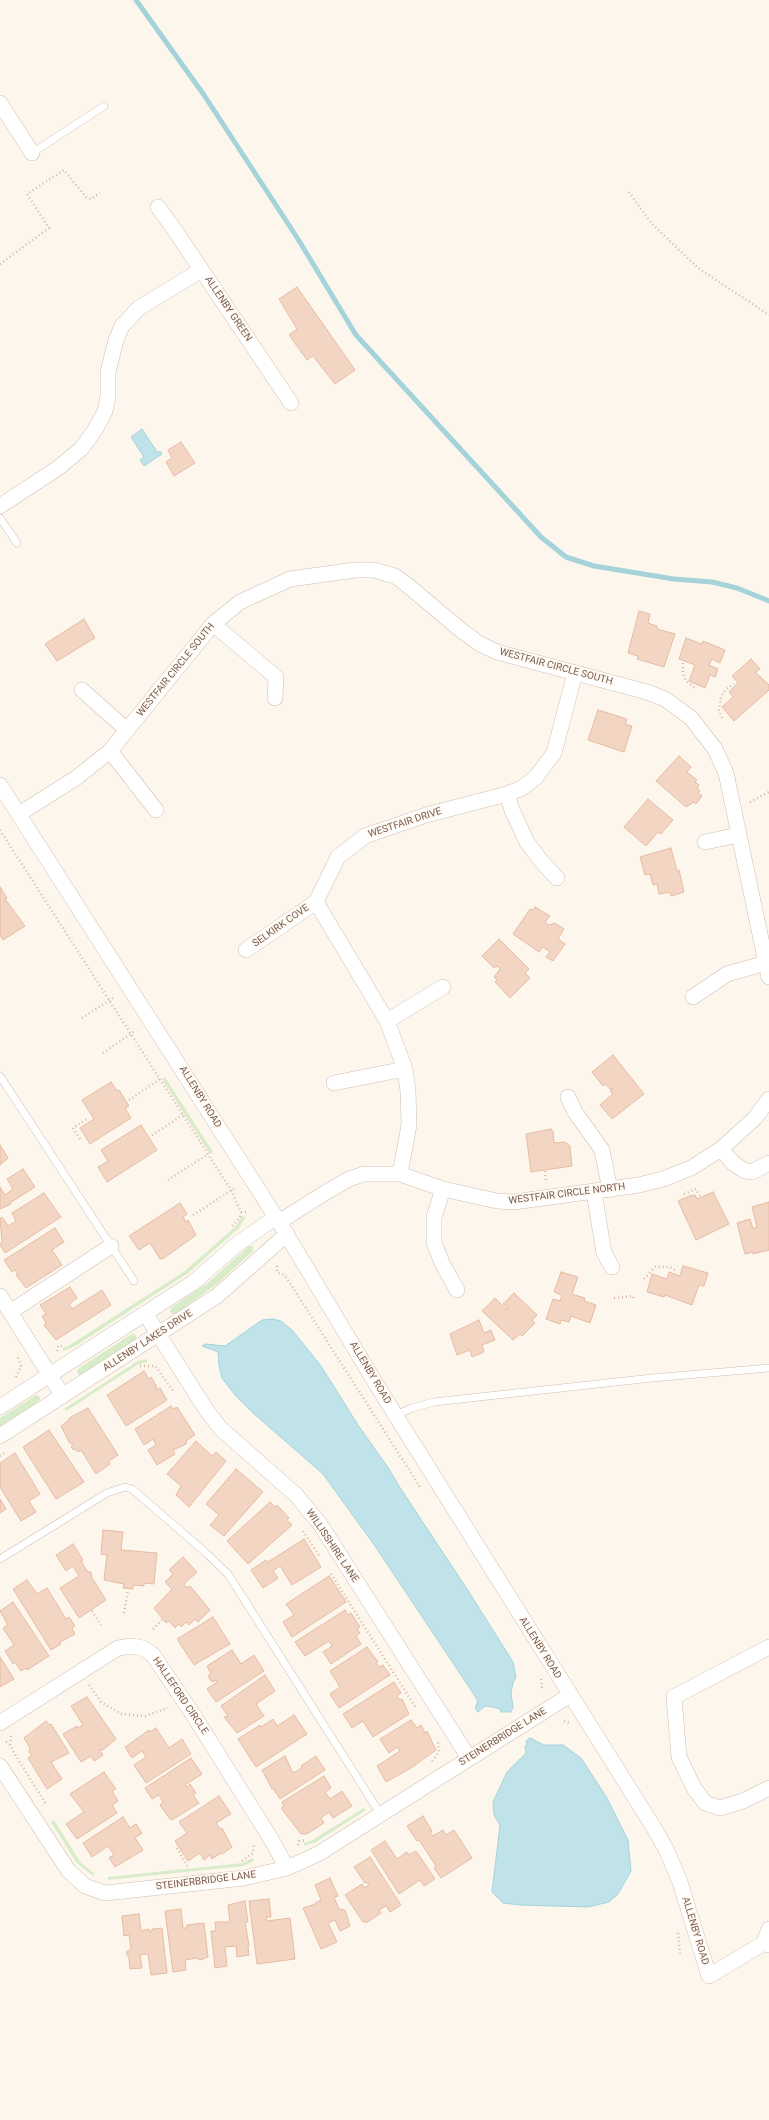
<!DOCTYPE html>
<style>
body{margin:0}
canvas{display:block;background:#fdf6ec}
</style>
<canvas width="769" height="2120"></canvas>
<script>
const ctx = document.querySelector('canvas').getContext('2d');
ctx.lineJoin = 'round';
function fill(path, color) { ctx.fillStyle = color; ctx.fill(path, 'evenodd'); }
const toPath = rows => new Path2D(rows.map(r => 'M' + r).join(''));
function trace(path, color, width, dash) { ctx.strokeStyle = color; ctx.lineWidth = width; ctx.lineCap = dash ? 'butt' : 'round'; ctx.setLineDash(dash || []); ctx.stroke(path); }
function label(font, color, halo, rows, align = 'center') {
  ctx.font = font + ' Roboto,sans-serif'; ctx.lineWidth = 3; ctx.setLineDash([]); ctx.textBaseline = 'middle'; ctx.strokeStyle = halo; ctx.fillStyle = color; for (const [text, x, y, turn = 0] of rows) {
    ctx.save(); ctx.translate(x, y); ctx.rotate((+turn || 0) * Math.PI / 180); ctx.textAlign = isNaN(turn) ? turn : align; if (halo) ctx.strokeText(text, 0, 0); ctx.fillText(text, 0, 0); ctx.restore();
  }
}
const green = toPath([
 [165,1077,213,1152,210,1154,162,1079],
 [242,1216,245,1217,240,1227,188,1273,77,1345,63,1351,63,1348,70,1345,185,1271,236,1226],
 [249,1246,253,1246,253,1251,217,1284,175,1314,172,1314,170,1311,172,1307,209,1282],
 [134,1334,136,1336,136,1340,81,1375,78,1374,77,1371,79,1368,130,1335],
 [147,1359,147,1362,137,1365,66,1411,64,1409,138,1361],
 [36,1395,40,1397,39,1402,0,1427,0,1418],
 [364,1808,366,1810,316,1842,304,1846,304,1843,311,1841],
 [54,1820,81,1863,94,1873,93,1876,76,1862,51,1822],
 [252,1858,254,1860,252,1862,243,1866,108,1880,108,1877,243,1863]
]);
const water = toPath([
 [142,429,158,453,160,451,162,454,144,466,140,460,144,457,131,437,142,429],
 [273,1319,281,1321,292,1330,321,1366,358,1425,389,1469,399,1486,469,1592,513,1662,516,1677,513,1683,511,1693,513,1707,511,1712,501,1712,500,1709,493,1707,485,1706,478,1712,475,1708,478,1701,471,1690,375,1546,323,1474,253,1413,235,1395,222,1378,219,1366,218,1352,202,1346,206,1344,225,1346,262,1320,273,1319],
 [530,1738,544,1745,563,1745,581,1758,607,1798,628,1840,631,1871,618,1894,609,1902,588,1907,520,1905,503,1903,492,1892,500,1825,494,1815,493,1802,507,1772,526,1753,525,1746,527,1745,526,1741,530,1738]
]);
const stream = toPath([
 [136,0,204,95,298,239,356,335,541,537,566,557,594,566,674,579,712,582,737,588,769,601]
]);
const building = toPath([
 [297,287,355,370,335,384,313,356,307,360,289,335,297,329,279,299,297,287],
 [181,442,195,463,174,476,166,462,172,458,168,450,181,442],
 [639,611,650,614,648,623,657,626,657,629,675,634,664,667,637,659,638,656,628,653,639,611],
 [84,619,95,638,57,661,45,644,84,619],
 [686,638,702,644,703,641,725,650,720,663,712,659,709,665,718,669,715,677,710,675,705,688,689,681,695,665,679,659,686,638],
 [751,659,760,669,755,672,769,685,769,690,734,721,722,707,733,697,729,692,738,683,732,676,751,659],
 [598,710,627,719,625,724,632,726,624,752,588,740,598,710],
 [679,756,691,767,687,772,697,780,695,782,699,785,697,788,700,791,698,793,702,796,696,804,694,802,686,807,656,781,679,756],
 [648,799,673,820,661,834,658,832,646,846,624,827,648,799],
 [671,848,677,871,679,870,684,892,671,896,670,892,659,894,657,884,653,885,650,874,645,875,640,857,671,848],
 [0,887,7,898,5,899,25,926,3,940,0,935,0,887],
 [535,907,550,916,545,922,549,925,555,923,564,929,558,939,565,944,553,961,546,957,550,952,543,947,539,952,513,934,530,909,533,910,535,907],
 [499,939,529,969,525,973,530,978,510,998,495,982,497,980,494,977,500,969,497,966,494,968,482,956,499,939],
 [613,1055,644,1094,612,1119,600,1105,613,1094,610,1091,613,1089,610,1089,605,1084,603,1086,592,1072,613,1055],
 [111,1082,117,1091,119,1090,129,1106,125,1108,131,1118,90,1144,80,1128,94,1119,82,1100,111,1082],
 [141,1125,157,1150,107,1182,98,1167,108,1161,101,1150,141,1125],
 [551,1129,551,1131,553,1131,554,1143,565,1142,570,1146,572,1166,531,1172,526,1134,551,1129],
 [0,1145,8,1158,0,1165,0,1145],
 [23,1169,35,1187,10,1203,11,1204,0,1209,0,1187,5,1195,13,1189,7,1179,23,1169],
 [713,1192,729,1224,696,1240,678,1201,692,1195,693,1196,695,1195,697,1199,713,1192],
 [44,1193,61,1217,5,1253,0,1245,2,1242,0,1219,2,1217,8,1226,16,1221,12,1213,44,1193],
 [769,1202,769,1250,753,1254,753,1252,745,1254,737,1223,750,1219,753,1229,757,1227,752,1207,769,1202],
 [180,1203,187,1214,183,1217,186,1222,188,1220,196,1235,164,1258,160,1259,150,1243,139,1250,129,1236,180,1203],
 [55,1228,64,1242,52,1250,62,1265,26,1288,16,1275,18,1274,15,1270,12,1272,4,1260,55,1228],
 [683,1266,708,1273,704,1286,699,1285,692,1305,665,1295,664,1297,647,1292,652,1274,667,1279,669,1272,680,1276,683,1266],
 [561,1272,578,1277,572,1294,585,1298,584,1301,596,1305,590,1323,571,1316,569,1322,561,1320,560,1324,546,1319,553,1299,560,1301,562,1295,554,1292,561,1272],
 [70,1287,77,1298,69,1304,72,1309,102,1290,111,1305,56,1340,44,1325,46,1323,42,1316,46,1314,40,1305,70,1287],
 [514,1293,537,1315,532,1320,535,1323,522,1336,520,1334,513,1340,482,1311,495,1298,506,1309,508,1308,503,1304,514,1293],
 [479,1320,484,1333,491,1330,495,1340,482,1345,484,1352,472,1357,470,1350,457,1355,450,1334,479,1320],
 [144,1371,149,1379,151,1377,157,1387,155,1388,156,1390,160,1388,167,1400,126,1426,107,1395,144,1371],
 [171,1406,173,1409,177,1407,195,1435,187,1440,186,1444,173,1450,175,1454,157,1465,148,1450,156,1445,153,1439,144,1445,135,1429,171,1406],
 [88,1408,118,1455,109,1461,110,1464,96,1474,81,1450,78,1452,76,1449,74,1450,71,1447,73,1445,69,1442,61,1426,69,1420,69,1418,88,1408],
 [49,1430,84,1482,56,1499,23,1447,49,1430],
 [196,1441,212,1456,216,1452,226,1461,189,1507,176,1495,181,1486,167,1474,196,1441],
 [15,1453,40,1494,29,1501,36,1512,21,1521,0,1487,0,1463,15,1453],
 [236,1469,263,1492,224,1536,210,1525,219,1515,206,1504,236,1469],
 [0,1499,6,1509,0,1513,0,1499],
 [270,1502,275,1507,277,1505,289,1518,287,1520,292,1525,248,1564,227,1541,270,1502],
 [103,1530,123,1532,121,1550,157,1553,154,1584,144,1583,144,1586,133,1585,133,1589,123,1588,124,1584,104,1580,107,1555,101,1554,103,1530],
 [304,1539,321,1567,292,1585,280,1566,273,1571,278,1578,263,1588,251,1570,266,1560,268,1562,304,1539],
 [73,1544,83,1560,81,1561,88,1572,91,1572,92,1578,106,1600,79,1618,60,1588,79,1576,73,1566,66,1571,56,1555,73,1544],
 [183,1557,197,1572,184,1584,187,1588,190,1586,210,1610,198,1622,195,1619,189,1625,186,1622,181,1627,179,1624,175,1628,169,1621,166,1623,154,1608,172,1589,165,1582,173,1574,169,1570,183,1557],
 [329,1576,346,1602,292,1637,283,1622,294,1615,286,1604,329,1576],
 [27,1580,37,1594,47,1588,66,1619,69,1617,75,1626,72,1628,75,1634,60,1642,61,1644,51,1650,13,1589,27,1580],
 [13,1602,49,1656,27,1670,26,1668,21,1671,15,1662,13,1664,5,1651,14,1645,3,1628,8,1625,0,1611,13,1602],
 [345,1610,348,1615,351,1613,360,1627,357,1629,360,1633,356,1636,361,1644,331,1664,323,1652,332,1646,329,1641,305,1656,295,1642,345,1610],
 [213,1617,230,1644,194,1665,177,1639,213,1617],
 [367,1647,378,1662,376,1663,379,1667,383,1665,390,1675,339,1708,330,1694,340,1687,330,1671,367,1647],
 [232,1650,241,1664,254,1655,264,1671,216,1702,207,1689,217,1682,216,1680,212,1682,208,1676,211,1674,207,1666,232,1650],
 [0,1657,14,1679,0,1687,0,1657],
 [265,1675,275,1691,256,1704,264,1716,237,1733,224,1717,228,1716,221,1706,265,1675],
 [394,1682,401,1693,397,1696,400,1700,402,1699,409,1714,373,1737,363,1721,352,1728,343,1714,394,1682],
 [87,1697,116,1739,103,1750,99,1749,103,1755,94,1761,91,1756,81,1762,63,1734,77,1726,78,1728,83,1725,71,1706,87,1697],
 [294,1715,307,1734,256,1767,238,1739,260,1725,261,1727,273,1719,277,1726,294,1715],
 [411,1720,417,1728,421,1725,425,1733,427,1731,436,1750,411,1768,386,1782,377,1766,400,1751,397,1747,389,1753,380,1739,411,1720],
 [46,1721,49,1725,51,1724,69,1753,51,1762,62,1779,47,1789,28,1758,32,1756,29,1752,30,1748,24,1738,46,1721],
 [156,1728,169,1748,182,1739,191,1754,146,1783,134,1765,146,1757,142,1751,132,1758,125,1747,149,1730,150,1732,156,1728],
 [285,1756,293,1773,302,1768,301,1766,316,1756,325,1770,280,1799,273,1788,272,1789,262,1770,285,1756],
 [191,1758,202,1774,185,1785,187,1787,190,1784,196,1793,193,1795,199,1803,172,1820,170,1819,160,1805,163,1802,159,1795,152,1799,145,1788,191,1758],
 [104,1772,116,1789,112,1791,118,1801,112,1805,117,1813,77,1839,66,1824,84,1812,70,1794,104,1772],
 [324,1776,331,1788,325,1792,330,1799,342,1791,352,1806,333,1818,329,1812,321,1818,324,1823,307,1834,301,1834,281,1808,284,1806,282,1802,324,1776],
 [219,1796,231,1814,216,1823,220,1829,222,1828,232,1847,222,1854,221,1853,212,1859,210,1855,204,1860,200,1853,188,1861,175,1841,187,1833,179,1822,219,1796],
 [423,1816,432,1831,430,1832,433,1836,443,1830,446,1835,454,1830,472,1858,441,1878,434,1868,436,1866,419,1840,417,1841,407,1826,423,1816],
 [123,1817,130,1828,136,1824,142,1833,135,1838,143,1850,115,1867,109,1858,114,1855,108,1846,92,1857,83,1843,123,1817],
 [385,1841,397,1859,407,1852,409,1855,416,1851,435,1879,424,1886,420,1880,399,1894,371,1850,385,1841],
 [370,1857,401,1905,390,1912,386,1906,379,1910,381,1913,366,1923,365,1921,363,1922,345,1895,362,1884,364,1888,369,1885,366,1882,365,1883,354,1867,370,1857],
 [330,1878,338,1896,334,1897,339,1909,345,1910,350,1926,340,1931,335,1920,328,1923,337,1942,321,1949,303,1908,316,1904,315,1903,321,1900,315,1885,330,1878],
 [269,1899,271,1917,266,1917,267,1921,290,1918,295,1959,257,1964,249,1901,269,1899],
 [245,1901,248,1922,245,1922,249,1945,248,1947,249,1955,237,1957,236,1946,225,1947,227,1966,215,1968,211,1931,216,1931,215,1922,230,1922,228,1905,245,1901],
 [181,1909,183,1928,187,1928,187,1925,204,1923,208,1957,200,1960,197,1958,185,1960,186,1970,173,1972,165,1911,181,1909],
 [139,1914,141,1931,149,1929,149,1932,152,1931,152,1929,162,1928,167,1973,151,1975,148,1954,140,1955,142,1968,130,1969,129,1958,126,1952,131,1949,129,1935,124,1936,122,1916,139,1914]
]);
const path = toPath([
 [629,192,652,224,698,268,769,315],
 [0,264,49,228,27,194,64,170,86,197,91,199,100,193],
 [683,663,683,673,686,681,695,688],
 [722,718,719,710,721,698,725,690,734,684],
 [750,802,769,792],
 [0,830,231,1190,241,1212,240,1218,232,1226],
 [82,1018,113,998],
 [103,1053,135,1031],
 [129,1100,160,1079],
 [152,1135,183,1115],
 [80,1139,73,1128,87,1119],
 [545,1171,546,1183],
 [168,1180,208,1154],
 [684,1194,696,1189,700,1196],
 [241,1212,246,1212],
 [193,1215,235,1188],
 [277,1266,277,1272,284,1275,288,1280,420,1487],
 [644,1279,655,1267,670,1267,677,1271],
 [614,1298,633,1296,633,1299],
 [57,1351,58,1346,64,1346],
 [140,1366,155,1366,174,1392],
 [16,1377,21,1366,17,1356],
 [0,1456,6,1452],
 [303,1531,320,1557],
 [331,1574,416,1708],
 [92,1611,101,1625],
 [124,1613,128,1590],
 [153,1629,162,1620],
 [541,1679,542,1687,546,1688],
 [89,1685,101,1702,122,1714,145,1716,168,1708],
 [564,1721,569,1723],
 [11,1736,10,1745,14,1753,46,1804],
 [6,1742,10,1745],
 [432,1761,439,1752,438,1741],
 [298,1845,299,1841,306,1840],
 [177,1848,188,1867],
 [242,1861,253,1853,254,1844],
 [678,1933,680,1954]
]);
const lane = toPath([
 [32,153,104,106],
 [0,518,17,543],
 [0,1076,134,1281],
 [396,1415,412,1408,434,1402,652,1378,769,1368],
 [0,1559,107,1493,125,1487,132,1489,204,1551,228,1574,381,1815]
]);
const street = toPath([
 [0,103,32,153],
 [158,207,174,229,291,403],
 [0,506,58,468,81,449,95,430,105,411,108,397,108,372,116,340,122,326,139,308,201,270],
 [213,624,276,677,275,698],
 [82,690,127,730],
 [110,751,156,810],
 [0,785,279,1222,376,1384,654,1828,667,1851,680,1882,709,1976,764,1943],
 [507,794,512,810,527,842,541,861,557,878],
 [19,814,76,778,110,751,213,624,240,602,290,579,355,570,374,570,395,576,406,584,462,631,480,644,497,652,647,692,665,699,691,718,715,749,726,773,769,977],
 [705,842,738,835],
 [246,950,316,902],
 [693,997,727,974,766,963],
 [387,1021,443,987],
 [334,1083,405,1069],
 [568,1097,575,1112,602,1150,610,1190],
 [721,1149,733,1163,745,1171,752,1172,769,1163],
 [400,1174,409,1125,408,1091,405,1069,387,1021,316,902,338,857,365,836,426,815,507,794,522,788,536,777,554,753,575,673],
 [443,1189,434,1217,434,1243,443,1265,457,1290],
 [594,1192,604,1253,612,1267],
 [279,1222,328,1191,349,1179,364,1174,400,1174,443,1189,497,1201,514,1202,639,1185,663,1179,691,1168,721,1149,755,1118,769,1099],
 [0,1296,63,1396],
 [10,1312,111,1246],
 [145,1313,205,1408,220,1428,296,1495,320,1524,469,1758],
 [0,1407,194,1282,236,1245,276,1217],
 [0,1436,217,1296,287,1234],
 [769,1647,674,1697,679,1757,694,1788,705,1803,720,1808,743,1801,769,1788],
 [0,1723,118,1648,132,1646,143,1648,153,1655,194,1716,271,1839,287,1868],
 [0,1766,68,1870,85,1886,105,1893,115,1892,244,1878,287,1868,318,1854,570,1695],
 [769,1929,764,1943,769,1945]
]);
const streetNames = [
 ["ALLENBY GREEN",228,309,56],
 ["WESTFAIR CIRCLE SOUTH",556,667,15],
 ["WESTFAIR CIRCLE SOUTH",176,670,-51],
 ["WESTFAIR DRIVE",405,823,-18],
 ["SELKIRK COVE",281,926,-35],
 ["ALLENBY ROAD",200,1097,58],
 ["WESTFAIR CIRCLE NORTH",567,1194,-7],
 ["ALLENBY LAKES DRIVE",148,1341,-33],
 ["ALLENBY ROAD",370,1373,59],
 ["WILLISSHIRE LANE",332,1546,56],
 ["ALLENBY ROAD",540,1648,58],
 ["HALLEFORD CIRCLE",180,1696,56],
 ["STEINERBRIDGE LANE",503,1737,-32],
 ["STEINERBRIDGE LANE",206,1881,-7],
 ["ALLENBY ROAD",695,1931,73]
];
fill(green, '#d8ecc9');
fill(water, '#bfe3e8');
trace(water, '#a5d3da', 1);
trace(stream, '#a5d3da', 5);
fill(building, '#f3d5c3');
trace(building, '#e6bba3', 1);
trace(lane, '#d1beb0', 8);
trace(street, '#d1beb0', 16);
trace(path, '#d9b8a5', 2.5, [1, 3]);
trace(lane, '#fff', 7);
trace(street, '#fff', 15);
label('10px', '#7a5c4d', '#fffaf3', streetNames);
</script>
